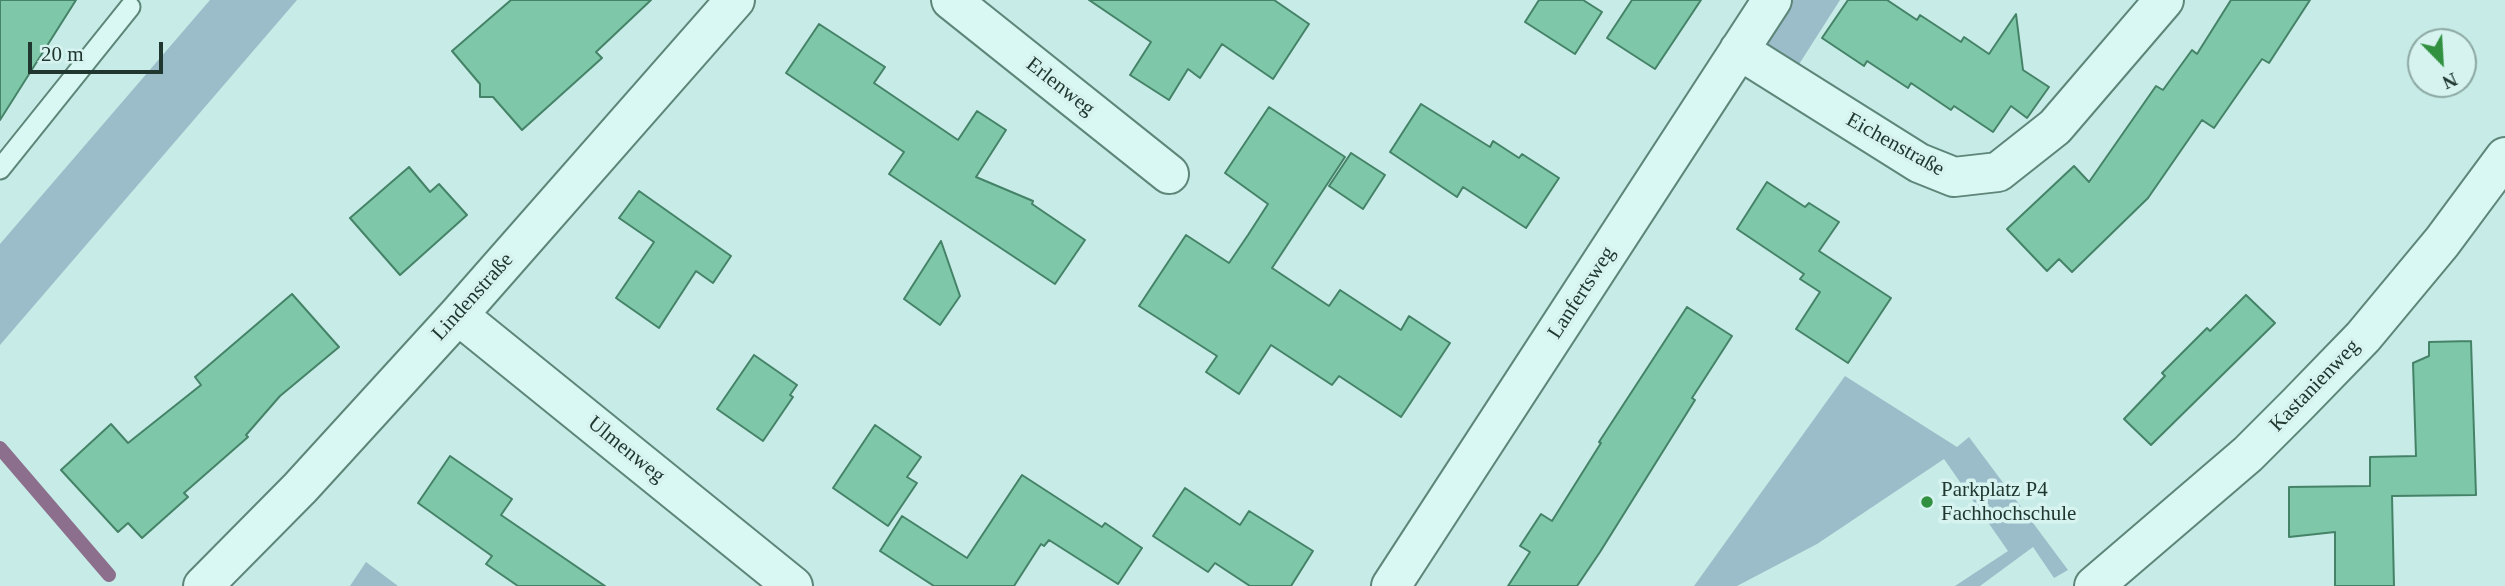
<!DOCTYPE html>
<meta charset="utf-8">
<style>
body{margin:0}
#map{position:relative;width:2505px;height:586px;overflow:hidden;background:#c7ebe6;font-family:"Times New Roman",serif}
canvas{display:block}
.north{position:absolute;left:2407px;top:28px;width:70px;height:70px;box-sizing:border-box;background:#d6f3f0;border:2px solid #8da8a3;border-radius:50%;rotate:156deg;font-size:19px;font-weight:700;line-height:28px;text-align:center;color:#20372f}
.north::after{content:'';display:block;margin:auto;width:24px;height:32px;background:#319140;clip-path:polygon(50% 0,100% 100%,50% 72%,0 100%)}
.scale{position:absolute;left:28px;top:42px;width:135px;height:32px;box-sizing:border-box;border:4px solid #20372f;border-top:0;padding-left:9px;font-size:21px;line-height:24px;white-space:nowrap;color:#20372f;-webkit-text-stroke:5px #d6f3f0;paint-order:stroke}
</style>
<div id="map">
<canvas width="2505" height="586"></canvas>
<div class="north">N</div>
<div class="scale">20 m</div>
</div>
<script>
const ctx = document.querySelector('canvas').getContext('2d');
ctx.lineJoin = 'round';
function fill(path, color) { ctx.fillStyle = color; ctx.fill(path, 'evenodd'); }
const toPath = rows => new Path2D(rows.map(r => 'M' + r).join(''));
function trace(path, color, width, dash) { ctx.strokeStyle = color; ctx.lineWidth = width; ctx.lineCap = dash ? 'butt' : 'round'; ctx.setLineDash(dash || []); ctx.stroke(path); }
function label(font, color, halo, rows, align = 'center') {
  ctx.font = font + ' "Times New Roman",serif'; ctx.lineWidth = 7; ctx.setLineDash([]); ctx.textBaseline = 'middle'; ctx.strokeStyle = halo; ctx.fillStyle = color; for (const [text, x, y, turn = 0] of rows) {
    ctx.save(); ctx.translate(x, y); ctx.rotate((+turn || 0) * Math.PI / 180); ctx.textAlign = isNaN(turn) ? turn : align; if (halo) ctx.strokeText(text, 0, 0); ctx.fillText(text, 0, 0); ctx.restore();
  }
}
const green = toPath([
 [210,0,297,0,0,345,0,244],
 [1785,0,1840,0,1796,69,1757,44],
 [1845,376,1957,447,1969,437,2068,570,2054,578,2033,547,1980,586,1955,586,2008,551,1944,459,1817,544,1737,586,1694,586],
 [366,562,398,586,350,586]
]);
const stream = toPath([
 [0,448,109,575]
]);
const building = toPath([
 [0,0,76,0,0,120,0,0],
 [511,0,651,0,596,52,602,58,522,130,493,97,480,97,480,84,452,51,511,0],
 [1089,0,1274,0,1309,24,1273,79,1222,44,1200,78,1188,69,1169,100,1130,75,1151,42,1089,0],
 [1539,0,1583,0,1602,12,1575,54,1525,22,1539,0],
 [1632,0,1701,0,1655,69,1607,38,1632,0],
 [1848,0,1887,0,1917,20,1920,15,1961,42,1964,37,1989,54,2016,14,2023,70,2049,87,2027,118,2011,106,1993,132,1954,106,1951,110,1911,83,1908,88,1867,61,1864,66,1822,38,1848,0],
 [2231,0,2310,0,2269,63,2262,59,2214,128,2202,120,2148,198,2072,272,2059,259,2047,271,2007,229,2074,166,2089,182,2156,86,2163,90,2192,50,2197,54,2231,0],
 [819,24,885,67,874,83,958,140,977,111,1006,130,976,177,1033,201,1032,204,1085,240,1055,284,889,174,904,152,786,73,819,24],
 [1421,104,1490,147,1493,141,1519,158,1522,154,1559,178,1526,228,1463,187,1457,197,1390,152,1421,104],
 [1269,107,1345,157,1272,268,1329,306,1340,290,1401,330,1409,316,1450,343,1401,417,1339,376,1332,385,1271,345,1239,394,1206,372,1217,356,1139,306,1186,235,1229,263,1248,235,1268,204,1225,173,1269,107],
 [1351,153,1385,175,1363,209,1329,186,1351,153],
 [409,167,430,192,439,184,467,215,400,275,350,218,409,167],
 [1767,182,1805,207,1809,203,1839,222,1819,251,1891,298,1848,363,1796,329,1820,292,1800,279,1804,274,1737,229,1767,182],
 [639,191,731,256,713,283,696,271,659,328,616,298,654,242,619,218,639,191],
 [941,241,960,296,940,325,904,299,941,241],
 [292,294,339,347,280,396,246,435,248,437,184,493,188,497,142,538,128,523,118,532,61,470,111,424,128,443,201,385,195,377,292,294],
 [2246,295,2275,323,2151,445,2124,419,2165,376,2162,373,2207,328,2210,331,2246,295],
 [1687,307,1732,336,1692,398,1695,400,1600,552,1577,586,1508,586,1530,552,1520,546,1541,514,1552,521,1601,443,1599,442,1687,307],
 [2471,341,2476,495,2392,496,2394,586,2335,586,2335,532,2289,537,2289,487,2370,486,2370,457,2416,456,2413,363,2429,356,2429,342,2471,341],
 [754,355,797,385,790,395,793,397,763,441,717,409,754,355],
 [875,425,921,457,907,477,917,483,888,526,833,488,875,425],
 [450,456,512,499,501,515,605,586,518,586,486,564,492,556,418,503,450,456],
 [1022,475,1102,527,1105,523,1142,548,1118,584,1049,540,1044,546,1041,544,1014,586,934,586,880,551,902,516,967,558,1022,475],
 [1185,488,1240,525,1249,511,1313,551,1291,586,1250,586,1215,563,1208,572,1153,536,1185,488]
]);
const service = toPath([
 [0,169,130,7]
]);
const minor = toPath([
 [951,0,1169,174],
 [1739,50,1919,163,1954,177,1998,172,2055,127,2164,0],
 [458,315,793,586],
 [203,586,300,488,458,315,735,0],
 [1391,586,1772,0],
 [2094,586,2248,454,2297,405,2363,337,2442,242,2505,157]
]);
const markers = [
 [1927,502,7,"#319140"]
];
const streetNames = [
 ["Erlenweg",1060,87,38],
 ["Eichenstraße",1895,145,29],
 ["Lanfertsweg",1582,293,-57],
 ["Lindenstraße",473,297,-48],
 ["Kastanienweg",2315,386,-46],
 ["Ulmenweg",626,450,39]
];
const poiNames = [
 ["Parkplatz P4",1941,490],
 ["Fachhochschule",1941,514]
];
fill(green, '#9bbcc9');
trace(stream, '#8b6f8d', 14);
fill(building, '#7fc7a9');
trace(building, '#458368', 2);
trace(service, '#5d8679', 23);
trace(minor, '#5d8679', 42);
trace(service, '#d9f7f3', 19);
trace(minor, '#d9f7f3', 38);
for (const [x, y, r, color] of markers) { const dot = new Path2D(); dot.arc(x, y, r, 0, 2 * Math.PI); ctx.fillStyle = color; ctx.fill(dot); trace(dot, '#d6f3f0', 2.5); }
label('21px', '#20372f', '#d6f3f0', streetNames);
label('21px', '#20372f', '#d6f3f0', poiNames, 'left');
</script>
